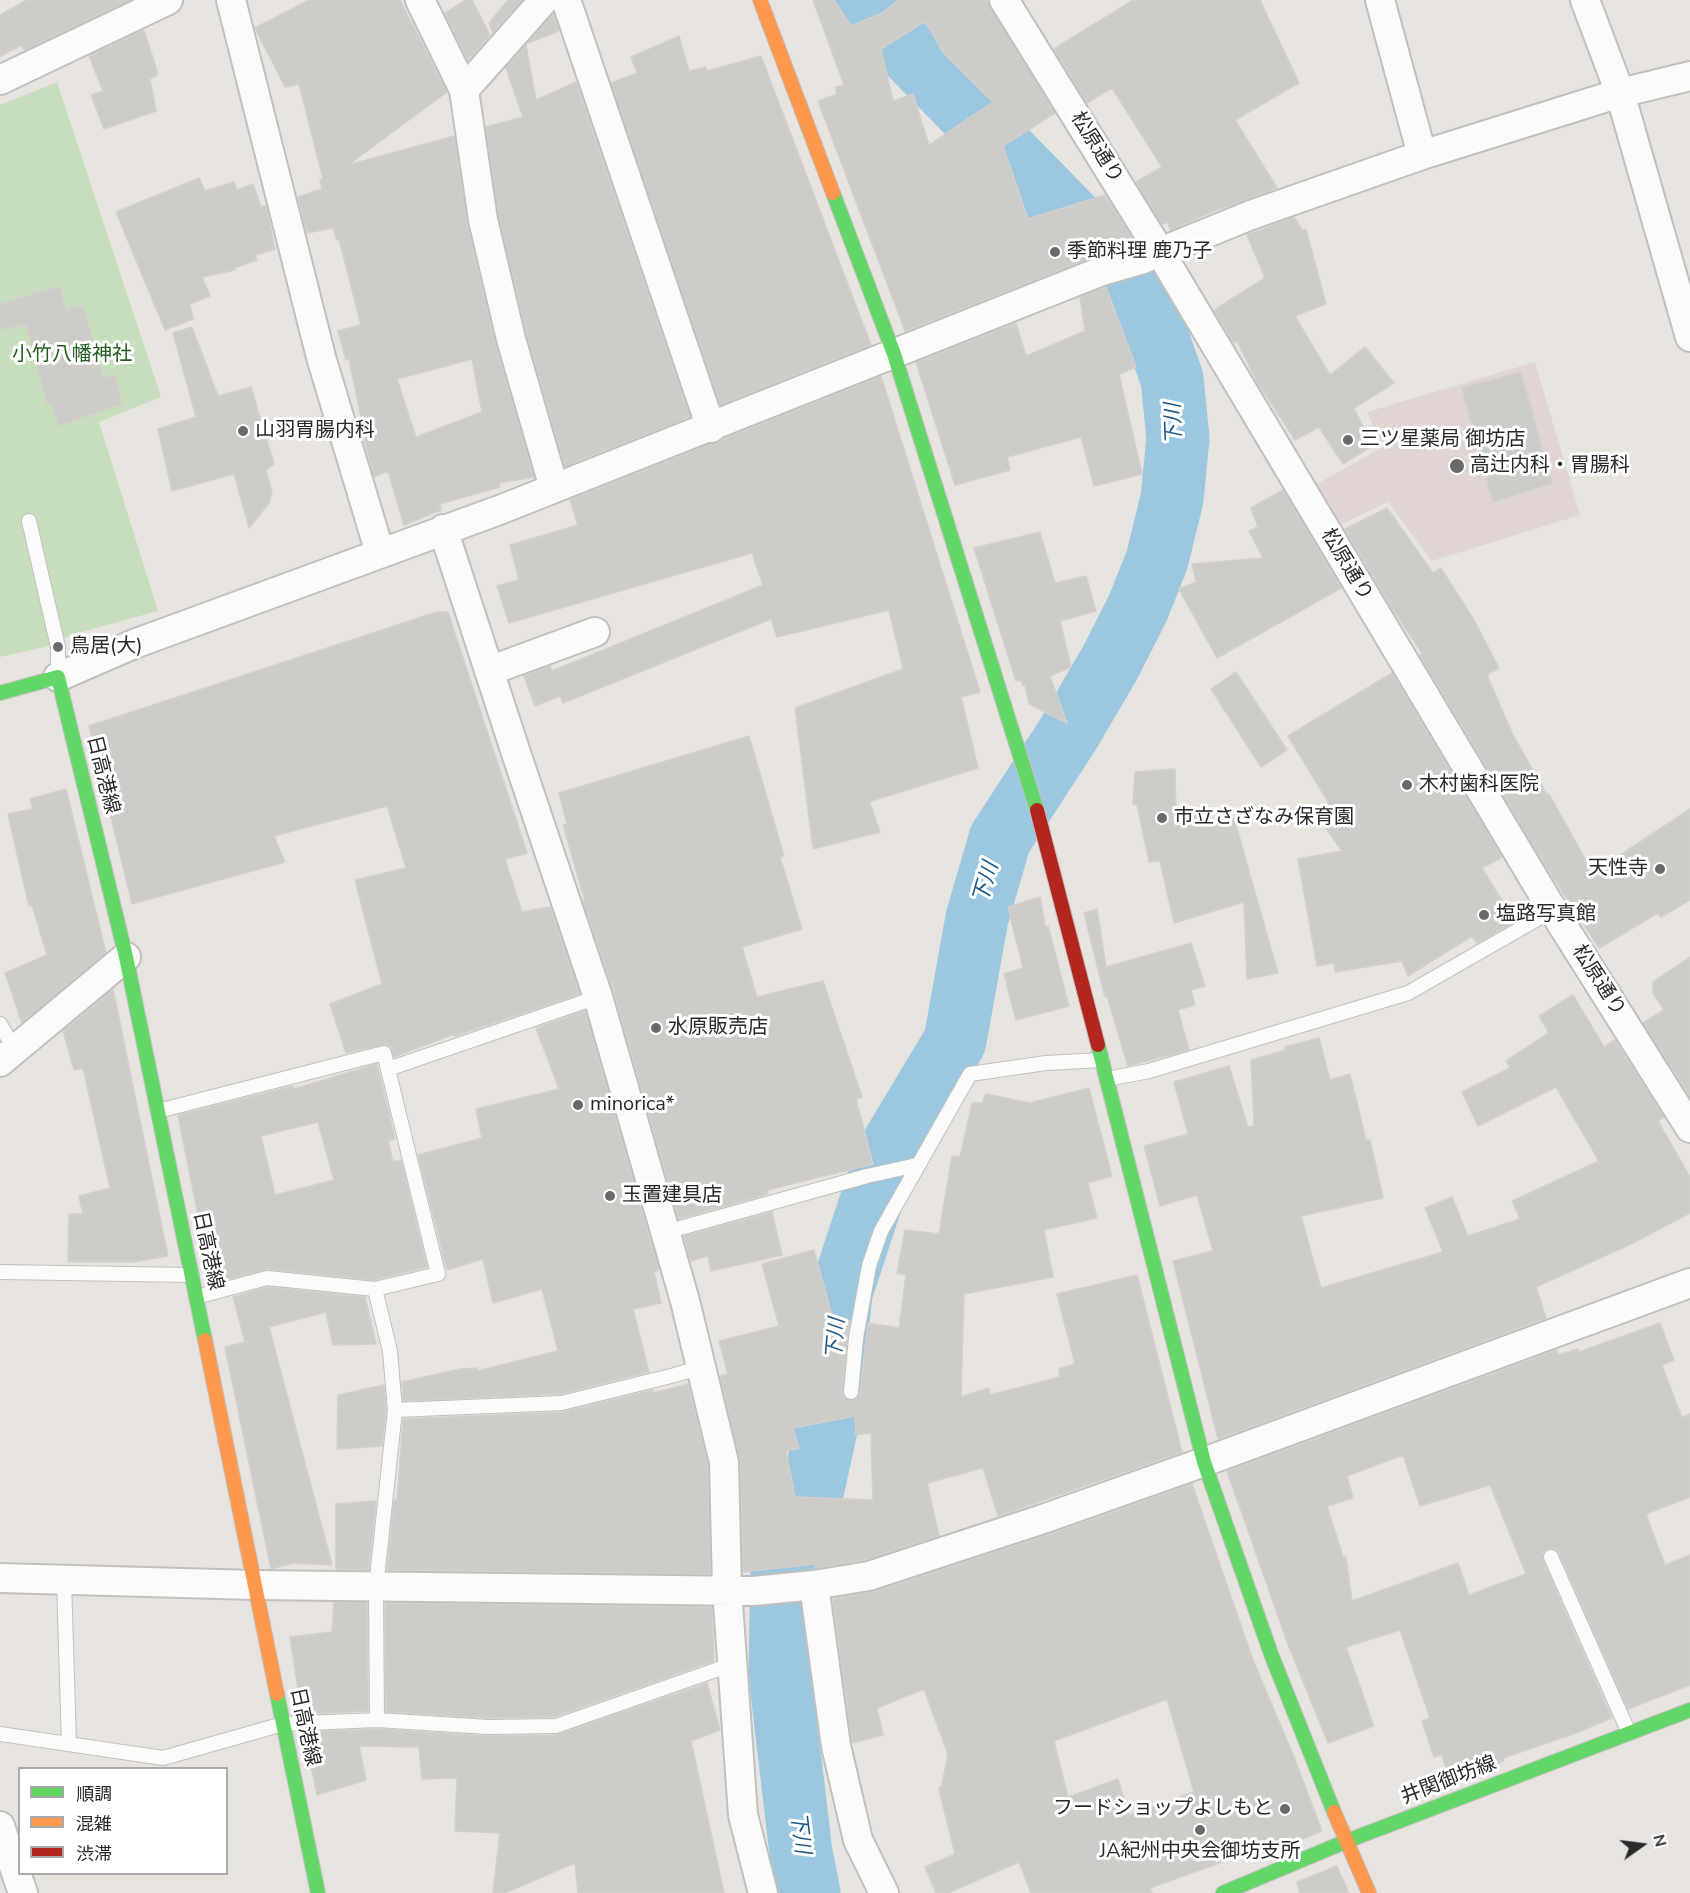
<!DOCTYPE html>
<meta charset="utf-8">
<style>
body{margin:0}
#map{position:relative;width:1690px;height:1893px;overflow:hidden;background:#e7e4e0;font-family:"Nunito Sans","Noto Sans JP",sans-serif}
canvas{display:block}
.legend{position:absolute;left:18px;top:1767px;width:210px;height:108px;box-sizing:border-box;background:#fff;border:2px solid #a9a9a9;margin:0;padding:8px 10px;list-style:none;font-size:18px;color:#292929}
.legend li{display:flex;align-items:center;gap:12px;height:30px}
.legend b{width:30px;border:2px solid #a9a9a9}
.north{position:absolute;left:1612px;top:1815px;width:60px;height:60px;-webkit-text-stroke:4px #fff;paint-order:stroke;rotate:76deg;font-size:16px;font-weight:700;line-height:24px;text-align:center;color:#292929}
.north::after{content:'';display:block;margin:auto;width:21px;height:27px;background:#292929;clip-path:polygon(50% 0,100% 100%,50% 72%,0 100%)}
</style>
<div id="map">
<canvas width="1690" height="1893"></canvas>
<ul class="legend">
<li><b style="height:8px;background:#63d668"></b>順調</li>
<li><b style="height:8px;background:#ff974d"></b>混雑</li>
<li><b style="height:8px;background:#b3261e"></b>渋滞</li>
</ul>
<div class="north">N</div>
</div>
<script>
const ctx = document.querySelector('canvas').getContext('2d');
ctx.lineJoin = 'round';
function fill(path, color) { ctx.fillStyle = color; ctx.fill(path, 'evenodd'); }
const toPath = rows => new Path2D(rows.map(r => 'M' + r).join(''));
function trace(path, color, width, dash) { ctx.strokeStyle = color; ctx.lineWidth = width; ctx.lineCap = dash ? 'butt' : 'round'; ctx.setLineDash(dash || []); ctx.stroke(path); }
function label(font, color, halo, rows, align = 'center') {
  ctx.font = font + ' "Nunito Sans","Noto Sans JP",sans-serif'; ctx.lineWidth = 6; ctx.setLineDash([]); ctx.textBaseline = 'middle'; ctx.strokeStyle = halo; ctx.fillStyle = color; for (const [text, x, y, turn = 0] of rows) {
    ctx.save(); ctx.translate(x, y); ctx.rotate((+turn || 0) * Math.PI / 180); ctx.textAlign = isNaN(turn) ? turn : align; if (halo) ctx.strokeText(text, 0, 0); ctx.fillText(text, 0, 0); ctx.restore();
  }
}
const medical = toPath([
 [1535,362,1580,515,1432,561,1388,502,1338,526,1313,486,1383,447,1367,412]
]);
const green = toPath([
 [57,82,161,397,99,422,158,611,71,635,45,647,0,657,0,105]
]);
const river = toPath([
 [809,1893,801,1853,780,1675,782,1565,807,1516,829,1416,841,1293,886,1156,955,1041,977,918,1000,839,1069,733,1110,663,1138,608,1157,560,1172,499,1178,438,1172,379,1154,328,1131,279,892,35,854,0]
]);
const building = toPath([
 [27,0,130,0,24,50,22,45,0,56,0,15,27,0],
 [309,0,400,0,447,92,348,165,454,136,467,224,495,343,534,477,499,483,500,487,440,504,441,510,404,525,388,471,374,477,361,428,363,427,349,359,346,360,338,331,361,325,339,239,337,240,333,228,307,233,298,197,322,189,320,180,323,179,299,84,285,87,255,28,309,0],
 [472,359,482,412,416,437,397,379,472,359],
 [466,0,472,0,490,35,468,60,445,13,466,0],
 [508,0,522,0,493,33,489,23,508,0],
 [813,0,834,0,851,26,882,13,898,0,986,0,1055,113,1003,146,1028,219,1105,195,1133,239,1107,252,905,331,818,101,837,94,835,87,844,85,813,0],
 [925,21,943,52,993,102,929,145,913,94,893,101,881,49,925,21],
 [1133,0,1260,0,1299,83,1235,120,1277,188,1209,213,1171,230,1167,222,1162,224,1136,182,1162,167,1112,88,1087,103,1054,49,1133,0],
 [553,14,559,31,528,43,553,14],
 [144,30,158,74,150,79,156,111,104,129,91,95,103,91,89,56,144,30],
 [679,36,689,71,706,67,707,71,761,56,871,345,720,405,611,83,637,73,631,57,679,36],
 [526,45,536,100,576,82,690,417,565,466,527,335,499,217,486,127,523,117,506,68,526,45],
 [199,178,205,191,234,182,237,190,253,184,261,207,266,206,275,249,255,255,257,260,234,268,235,270,202,277,210,296,190,304,193,319,165,330,116,212,199,178],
 [1294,217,1302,230,1306,229,1326,304,1295,316,1330,375,1365,347,1394,383,1354,408,1372,446,1343,464,1319,427,1295,440,1256,380,1237,341,1234,343,1214,310,1265,278,1247,235,1294,217],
 [60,286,66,311,83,305,103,378,115,375,122,404,58,426,52,403,47,404,26,324,0,330,0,304,60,286],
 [1106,287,1136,367,1119,374,1142,474,1094,486,1081,437,1007,457,1010,470,955,485,916,362,1016,323,1026,356,1085,331,1080,297,1106,287],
 [192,327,218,396,251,387,274,464,266,470,272,492,269,503,249,528,234,474,172,491,158,429,196,417,173,333,192,327],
 [1521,372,1552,483,1493,502,1462,388,1521,372],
 [881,376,980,692,961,697,978,768,868,802,870,803,880,832,813,849,795,708,903,669,889,610,777,637,771,619,563,703,560,696,535,706,524,676,550,666,552,671,763,585,752,553,509,623,497,586,519,580,510,545,578,525,570,500,710,444,717,443,723,439,881,376],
 [1283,490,1341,588,1217,658,1179,589,1196,582,1192,564,1263,558,1249,531,1258,527,1251,508,1283,490],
 [1387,508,1433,573,1441,568,1474,620,1499,668,1487,675,1512,733,1547,795,1549,794,1593,873,1690,809,1690,900,1661,917,1658,913,1599,948,1541,859,1420,655,1422,653,1392,608,1345,529,1387,508],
 [1040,532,1055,583,1086,576,1096,611,1060,621,1071,667,1050,676,1067,723,1029,704,1025,685,1023,686,1021,680,1016,681,974,548,1040,532],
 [437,612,448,612,527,853,505,859,522,912,550,907,580,994,455,1036,454,1034,394,1057,391,1047,386,1044,346,1053,330,1004,382,984,355,880,406,868,387,806,274,836,285,862,132,904,89,726,437,612],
 [1236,672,1287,750,1261,767,1211,689,1236,672],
 [1392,673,1502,857,1482,868,1515,922,1477,943,1472,936,1408,976,1402,961,1335,972,1334,963,1317,966,1298,859,1342,851,1318,817,1330,805,1288,736,1392,673],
 [749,736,784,856,780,857,802,929,742,947,757,997,823,981,862,1097,856,1099,873,1164,767,1190,768,1194,679,1219,614,992,583,901,585,901,563,825,567,824,559,793,749,736],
 [1175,769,1176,820,1198,813,1202,827,1234,818,1278,973,1247,979,1244,902,1174,923,1160,861,1149,862,1137,804,1133,804,1135,772,1175,769],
 [66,789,106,953,22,1023,5,973,47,955,32,905,29,906,8,814,33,809,30,799,66,789],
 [1040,897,1045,926,1048,926,1069,1006,1016,1020,1004,974,1023,968,1008,907,1040,897],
 [1097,909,1106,967,1191,943,1205,986,1191,990,1195,1005,1178,1010,1189,1050,1128,1066,1107,996,1105,997,1084,913,1097,909],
 [1690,957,1690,1097,1643,1023,1664,1010,1653,993,1653,982,1690,957],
 [113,989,168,1256,133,1262,68,1262,69,1214,83,1214,79,1196,110,1188,83,1068,74,1070,63,1031,113,989],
 [1573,995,1604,1047,1615,1040,1664,1117,1658,1121,1690,1177,1690,1213,1631,1244,1536,1287,1546,1318,1218,1439,1173,1261,1213,1251,1197,1195,1160,1206,1144,1146,1188,1134,1174,1082,1229,1066,1248,1127,1254,1126,1251,1060,1286,1050,1285,1047,1319,1038,1330,1080,1350,1074,1366,1140,1370,1140,1383,1198,1301,1216,1321,1288,1443,1252,1425,1208,1452,1197,1468,1236,1520,1219,1512,1201,1599,1161,1556,1087,1478,1126,1462,1092,1510,1068,1506,1061,1549,1033,1539,1016,1573,995],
 [585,1011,659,1270,654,1272,661,1303,633,1309,649,1372,561,1394,403,1401,402,1382,460,1369,477,1368,477,1371,558,1351,542,1289,493,1303,483,1259,447,1270,418,1155,482,1138,476,1109,559,1089,536,1028,585,1011],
 [377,1064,395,1139,388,1141,393,1162,401,1160,427,1267,373,1280,268,1269,228,1279,227,1277,216,1279,209,1250,205,1250,178,1115,293,1086,294,1089,377,1064],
 [318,1122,334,1180,275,1195,261,1136,318,1122],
 [1089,1088,1112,1176,1088,1183,1097,1218,1044,1230,1053,1277,964,1294,961,1397,989,1388,990,1395,1060,1377,1059,1369,1075,1364,1057,1294,1137,1275,1182,1452,998,1516,983,1468,927,1483,939,1536,865,1560,815,1568,816,1564,743,1572,740,1461,720,1376,728,1374,719,1341,779,1326,762,1264,814,1250,833,1319,850,1321,842,1392,846,1400,855,1400,860,1393,868,1323,899,1328,906,1275,897,1273,905,1230,939,1234,952,1156,960,1157,972,1103,982,1103,986,1094,1030,1103,1089,1088],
 [855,1416,856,1435,871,1433,873,1500,795,1497,786,1451,799,1448,793,1428,855,1416],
 [772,1212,782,1255,711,1271,708,1256,691,1261,684,1236,772,1212],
 [268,1287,365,1297,376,1344,333,1345,326,1312,269,1327,332,1565,293,1563,271,1569,225,1347,245,1342,233,1297,268,1287],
 [1660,1323,1674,1360,1662,1365,1682,1418,1690,1414,1690,1497,1646,1514,1665,1565,1690,1555,1690,1685,1628,1709,1559,1553,1556,1549,1548,1549,1543,1552,1543,1561,1612,1718,1576,1733,1503,1758,1504,1761,1450,1780,1442,1755,1434,1757,1422,1721,1430,1718,1400,1630,1346,1647,1374,1726,1328,1743,1289,1647,1227,1471,1557,1350,1558,1355,1578,1349,1579,1352,1660,1323],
 [1403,1455,1420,1506,1490,1485,1526,1574,1469,1595,1458,1563,1352,1601,1346,1557,1343,1557,1327,1506,1353,1498,1347,1476,1403,1455],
 [688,1384,708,1464,710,1574,387,1570,394,1500,397,1500,403,1419,562,1412,653,1390,654,1393,688,1384],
 [384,1385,386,1410,382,1446,337,1449,338,1395,384,1385],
 [1192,1484,1253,1660,1294,1757,1322,1831,1266,1854,1264,1847,1150,1888,1152,1893,1031,1893,1019,1862,948,1893,936,1893,925,1867,955,1854,939,1789,942,1785,948,1754,924,1689,877,1708,883,1735,852,1743,833,1599,874,1592,1048,1535,1192,1484],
 [1167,1699,1194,1792,1129,1815,1118,1779,1068,1797,1054,1741,1167,1699],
 [376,1501,369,1570,336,1569,336,1504,376,1501],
 [334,1602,367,1603,368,1711,302,1714,290,1637,332,1632,334,1602],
 [385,1603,712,1607,714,1661,554,1717,488,1718,386,1712,385,1603],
 [707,1683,720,1730,691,1741,724,1893,578,1893,575,1863,505,1893,493,1893,500,1833,455,1831,457,1778,422,1779,419,1747,359,1746,366,1780,317,1795,304,1732,377,1729,487,1736,556,1735,707,1683],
 [1337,1866,1349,1893,1300,1893,1297,1882,1337,1866]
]);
const lane = toPath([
 [29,521,58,647,58,677],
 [0,1024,14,1049],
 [388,1069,598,997],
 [1107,1079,1149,1071,1408,993,1553,910],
 [158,1111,384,1053,438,1274,375,1289,390,1351,395,1410,376,1587,377,1720],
 [666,1232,867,1176,917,1165],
 [0,1272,192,1275],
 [196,1297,267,1278,375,1289],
 [851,1392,856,1338,869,1266,881,1231,970,1074,1046,1063,1102,1060],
 [395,1410,562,1403,675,1375,701,1367],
 [1551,1557,1629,1733],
 [64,1580,69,1744],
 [0,1734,163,1758,283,1724,377,1720,488,1727,556,1726,733,1664]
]);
const street = toPath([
 [231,0,321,357,380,553],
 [420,0,464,90],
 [544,0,464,90,483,220,511,339,554,488],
 [566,0,711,428],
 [1004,0,1160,252,1546,899,1690,1128],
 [1380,0,1422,155],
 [1585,0,1620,93,1690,337],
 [0,80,168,0],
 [443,529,515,750,598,997,685,1301,724,1462,727,1589,743,1815,763,1893],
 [489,671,595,632],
 [58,677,134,644,502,509,1102,271,1143,259,1251,215,1422,155,1620,93,1690,76],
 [0,1062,126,957],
 [0,1578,255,1585,754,1591,814,1585,869,1576,1043,1519,1204,1462,1690,1283],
 [814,1585,836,1746,858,1840,884,1893],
 [0,1826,23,1893]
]);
const fast = toPath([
 [833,193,894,354,1037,810],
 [0,693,58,677,126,957,205,1340],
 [1098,1045,1204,1462,1271,1654,1334,1812],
 [277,1694,318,1893],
 [1223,1893,1347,1841,1690,1710]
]);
const slow = toPath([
 [760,0,833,193],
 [205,1340,277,1694],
 [1334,1812,1369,1893]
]);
const jam = toPath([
 [1037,810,1098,1045]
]);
const markers = [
 [1055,252,6,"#6c6a69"],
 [243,431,6,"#6c6a69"],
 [1348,440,6,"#6c6a69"],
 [1457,466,8,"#6c6a69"],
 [58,647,6,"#6c6a69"],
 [1407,785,6,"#6c6a69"],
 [1162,818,6,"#6c6a69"],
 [1660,869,6,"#6c6a69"],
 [1484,915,6,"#6c6a69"],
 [656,1028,6,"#6c6a69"],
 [578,1105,6,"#6c6a69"],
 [610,1196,6,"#6c6a69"],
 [1285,1809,6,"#6c6a69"],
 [1200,1830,6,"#6c6a69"]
];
const streetNames = [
 ["松原通り",1096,148,58],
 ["松原通り",1346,565,59],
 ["日高港線",102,775,76],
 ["松原通り",1598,981,57],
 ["日高港線",207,1251,78],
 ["日高港線",304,1727,78],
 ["井関御坊線",1449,1781,-21]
];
const poiNames = [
 ["季節料理 鹿乃子",1067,252],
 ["山羽胃腸内科",255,431],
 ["三ツ星薬局 御坊店",1360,440],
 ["高辻内科・胃腸科",1470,466],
 ["鳥居(大)",70,647],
 ["木村歯科医院",1419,785],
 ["市立さざなみ保育園",1174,818],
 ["天性寺",1648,869,"right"],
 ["塩路写真館",1496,915],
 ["水原販売店",668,1028],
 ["minorica*",590,1105],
 ["玉置建具店",622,1196],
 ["フードショップよしもと",1273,1809,"right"],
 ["JA紀州中央会御坊支所",1200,1852,"center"]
];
const parkNames = [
 ["小竹八幡神社",72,355]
];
const waterNames = [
 ["下川",1175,424,-92],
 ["下川",987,883,-74],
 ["下川",837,1339,-85],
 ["下川",799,1833,83]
];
fill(medical, '#e0d5d2');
fill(green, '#c7debc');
trace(river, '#9cc7e0', 63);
fill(building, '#ceccc9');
trace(building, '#d2d0cc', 1.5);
trace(lane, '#c1c0bf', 16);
trace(street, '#c1c0bf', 32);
trace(fast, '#c1c0bf', 16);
trace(slow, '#c1c0bf', 16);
trace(jam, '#c1c0bf', 16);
trace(lane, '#fbfbfa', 14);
trace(street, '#fbfbfa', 28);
trace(fast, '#63d668', 14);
trace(slow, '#ff974d', 14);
trace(jam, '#b3261e', 14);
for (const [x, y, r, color] of markers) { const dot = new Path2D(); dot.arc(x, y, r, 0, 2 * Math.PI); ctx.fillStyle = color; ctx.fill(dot); trace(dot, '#fff', 2); }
label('20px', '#292929', '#fff', streetNames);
label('20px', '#292929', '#fff', poiNames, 'left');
label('20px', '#285d22', '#fff', parkNames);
label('italic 21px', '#1d598a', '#fff', waterNames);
</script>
